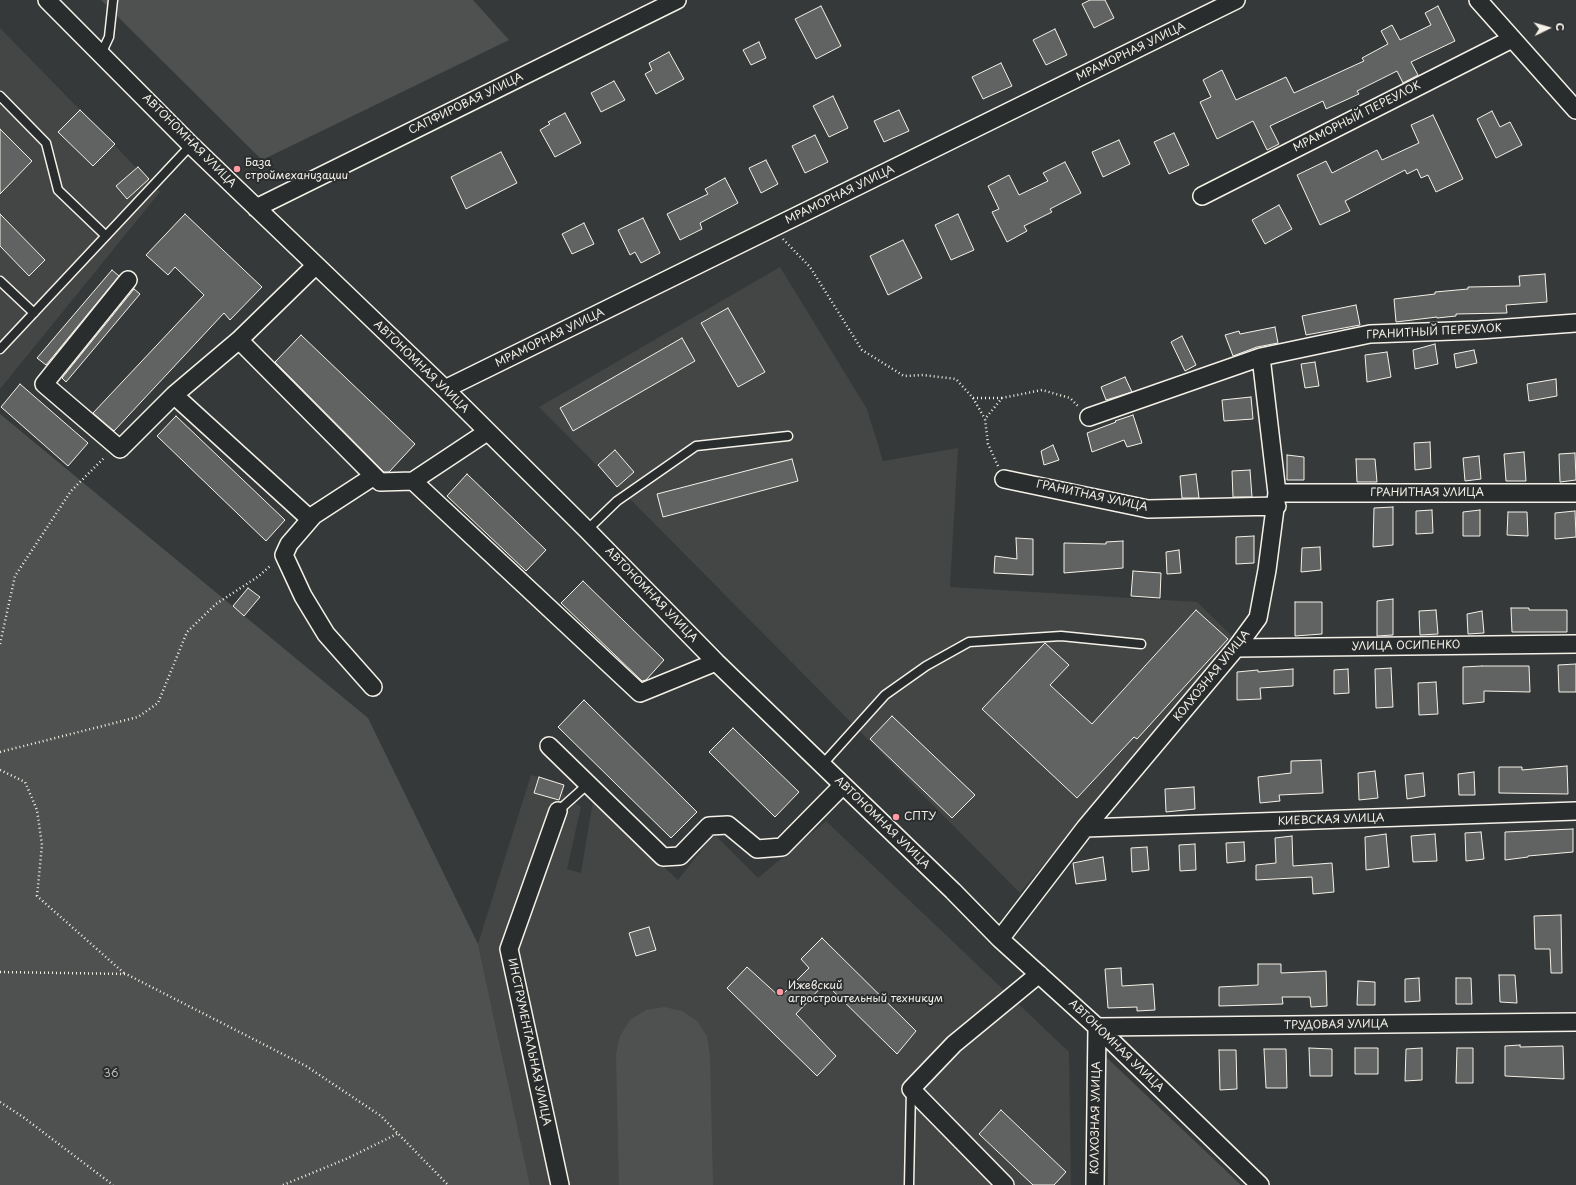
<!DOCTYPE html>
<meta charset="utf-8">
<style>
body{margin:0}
#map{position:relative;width:1576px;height:1185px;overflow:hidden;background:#363939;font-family:"Playpen Sans",sans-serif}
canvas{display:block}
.north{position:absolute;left:1528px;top:8px;width:40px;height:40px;-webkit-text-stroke:3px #2a2d2e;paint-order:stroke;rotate:85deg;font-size:11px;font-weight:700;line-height:16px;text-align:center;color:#f4f1e8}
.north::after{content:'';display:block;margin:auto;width:14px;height:18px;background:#f4f1e8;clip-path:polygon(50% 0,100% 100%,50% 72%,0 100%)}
</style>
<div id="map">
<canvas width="1576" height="1185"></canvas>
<div class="north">С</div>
</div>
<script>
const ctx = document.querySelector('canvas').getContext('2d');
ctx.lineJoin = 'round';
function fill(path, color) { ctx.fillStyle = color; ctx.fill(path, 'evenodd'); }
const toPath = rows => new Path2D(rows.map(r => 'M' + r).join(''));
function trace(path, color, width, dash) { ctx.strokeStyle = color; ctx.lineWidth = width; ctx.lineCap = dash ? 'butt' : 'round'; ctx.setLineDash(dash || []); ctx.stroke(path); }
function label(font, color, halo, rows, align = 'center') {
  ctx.font = font + ' "Playpen Sans",sans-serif'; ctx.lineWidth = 4; ctx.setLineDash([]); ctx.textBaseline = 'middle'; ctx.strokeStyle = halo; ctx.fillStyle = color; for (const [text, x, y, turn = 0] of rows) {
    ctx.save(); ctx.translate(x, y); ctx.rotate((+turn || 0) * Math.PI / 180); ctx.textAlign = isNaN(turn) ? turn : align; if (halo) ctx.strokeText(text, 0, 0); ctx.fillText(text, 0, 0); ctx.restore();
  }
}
const built = toPath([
 [0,28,160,192,0,389],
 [780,267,867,409,883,461,958,448,950,587,1197,602,1237,641,1063,841,1020,893,539,407],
 [531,775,564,785,563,794,581,807,567,869,581,873,593,801,678,880,714,834,758,878,826,821,1069,1052,1071,1185,530,1185,478,944]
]);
const green = toPath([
 [101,0,473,0,509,40,262,160],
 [0,414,368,718,478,944,530,1185,0,1185],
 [664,1007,682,1011,697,1021,707,1036,710,1055,713,1185,619,1185,616,1054,620,1036,630,1020,646,1010],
 [1106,1057,1241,1185,1108,1185]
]);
const building = toPath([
 [1090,0,1105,0,1114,18,1094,28,1082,4,1090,0],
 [821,6,841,46,816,59,795,19,821,6],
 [1438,6,1455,41,1411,62,1418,75,1403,83,1397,71,1357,91,1359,94,1326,109,1323,101,1270,126,1279,144,1267,150,1253,121,1217,139,1200,102,1211,97,1203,80,1222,70,1236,100,1286,77,1294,93,1364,61,1362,58,1388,44,1381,31,1392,25,1400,40,1431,25,1425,13,1438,6],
 [1055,29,1067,55,1046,65,1033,40,1055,29],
 [759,42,766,58,751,65,743,50,759,42],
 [669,52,684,79,656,94,645,74,652,70,649,63,669,52],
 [1001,63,1012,86,983,99,972,77,1001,63],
 [614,81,625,100,601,112,591,93,614,81],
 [833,96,848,128,829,137,813,106,833,96],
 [80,110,115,144,93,166,58,132,80,110],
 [899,110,909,131,884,142,874,121,899,110],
 [1492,111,1500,127,1510,122,1522,145,1496,158,1477,119,1492,111],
 [565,113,581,143,555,157,540,130,550,124,548,122,565,113],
 [1433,115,1463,179,1436,192,1428,175,1421,178,1417,169,1407,174,1405,170,1345,201,1350,211,1320,225,1297,175,1326,161,1332,173,1377,150,1382,160,1419,143,1411,125,1433,115],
 [0,129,32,161,0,194,0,129],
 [1174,133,1189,165,1169,174,1154,142,1174,133],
 [815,135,828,162,805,173,792,146,815,135],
 [1119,140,1130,164,1103,177,1092,152,1119,140],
 [501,152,517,183,466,209,451,177,501,152],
 [766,160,778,184,761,193,749,168,766,160],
 [1065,162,1081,193,1050,209,1052,212,1024,226,1027,231,1007,242,992,212,999,209,988,186,1009,175,1019,195,1048,181,1043,173,1065,162],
 [138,167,149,179,127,199,116,186,138,167],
 [725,178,738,203,700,223,702,229,680,240,667,214,708,194,705,189,725,178],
 [1279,205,1292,229,1265,244,1252,220,1279,205],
 [0,214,45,260,29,276,0,246,0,214],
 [185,214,262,287,230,320,224,313,114,431,93,413,204,295,175,267,168,275,146,255,185,214],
 [958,214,974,250,951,260,935,225,958,214],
 [643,218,660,253,641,263,635,252,630,255,618,230,643,218],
 [584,223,594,244,572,254,562,234,584,223],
 [903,240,922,278,888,295,870,256,903,240],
 [112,270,119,276,46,365,37,358,112,270],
 [1545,274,1547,302,1506,305,1507,313,1456,314,1456,316,1437,318,1437,317,1396,322,1394,299,1435,294,1435,292,1468,289,1468,287,1520,286,1519,276,1545,274],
 [134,289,140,294,66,382,62,378,134,289],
 [1356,305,1360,325,1306,335,1302,316,1356,305],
 [728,308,765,372,738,387,701,323,728,308],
 [1275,327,1278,343,1257,347,1233,356,1225,335,1239,331,1240,334,1275,327],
 [301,335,415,444,389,472,384,472,275,362,301,335],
 [1182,336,1196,365,1185,371,1171,342,1182,336],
 [682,338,695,361,573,431,560,408,682,338],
 [1435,344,1438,364,1415,369,1413,350,1435,344],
 [1474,350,1477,363,1456,368,1454,354,1474,350],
 [1387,352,1391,377,1367,382,1365,355,1387,352],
 [1315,362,1319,386,1305,388,1301,364,1315,362],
 [1125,377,1132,392,1106,400,1101,387,1125,377],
 [1556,379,1557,396,1529,401,1527,384,1556,379],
 [20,384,88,443,68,466,1,407,20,384],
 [1251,397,1253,419,1224,421,1222,400,1251,397],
 [1133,415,1142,443,1127,447,1124,440,1092,452,1087,433,1116,422,1115,421,1133,415],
 [176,416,285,520,266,541,157,436,176,416],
 [1430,442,1431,468,1415,470,1414,443,1430,442],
 [1053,445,1059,460,1044,465,1041,451,1053,445],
 [615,450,634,472,617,487,598,465,615,450],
 [1524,452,1526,481,1506,481,1504,454,1524,452],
 [1575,453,1576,480,1560,482,1559,454,1575,453],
 [1287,455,1304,457,1304,480,1287,480,1287,455],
 [1479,456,1481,479,1465,481,1463,458,1479,456],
 [792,459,798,481,663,517,657,494,792,459],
 [1356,459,1375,459,1377,482,1357,482,1356,459],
 [1250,470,1252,497,1233,497,1232,471,1250,470],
 [467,474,546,550,526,571,447,496,467,474],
 [1196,474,1199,498,1182,498,1180,476,1196,474],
 [1393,507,1393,545,1373,547,1374,508,1393,507],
 [1432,510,1433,533,1416,534,1416,511,1432,510],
 [1480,510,1480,536,1463,536,1463,512,1480,510],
 [1575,511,1576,537,1555,539,1555,513,1575,511],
 [1508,512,1527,512,1528,536,1507,535,1508,512],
 [1254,536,1254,563,1236,564,1236,537,1254,536],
 [1016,538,1033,539,1033,575,994,573,995,556,1017,559,1016,538],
 [1123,541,1123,568,1064,573,1064,543,1106,544,1106,542,1123,541],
 [1320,547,1321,570,1301,572,1302,548,1320,547],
 [1179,550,1181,573,1167,574,1166,552,1179,550],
 [1133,571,1161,573,1160,598,1131,596,1133,571],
 [583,581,664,660,646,680,642,681,561,603,583,581],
 [248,588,260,597,244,616,233,606,248,588],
 [1393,599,1393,635,1377,636,1377,601,1393,599],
 [1295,602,1322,602,1322,634,1295,636,1295,602],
 [1511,608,1529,608,1529,610,1567,610,1567,632,1512,632,1511,608],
 [1196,610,1228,639,1137,739,1134,737,1077,798,982,709,1045,643,1069,665,1050,685,1092,724,1196,610],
 [1436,610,1438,634,1420,635,1419,611,1436,610],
 [1482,611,1484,633,1468,634,1467,614,1482,611],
 [1576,664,1576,692,1559,692,1558,665,1576,664],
 [1482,666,1529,666,1530,692,1484,691,1484,702,1463,704,1463,667,1482,666],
 [1391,668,1393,707,1376,708,1375,669,1391,668],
 [1293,669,1293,686,1260,688,1261,699,1237,700,1237,672,1258,670,1258,672,1293,669],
 [1348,669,1349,693,1334,694,1334,670,1348,669],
 [1436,682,1438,714,1419,715,1418,683,1436,682],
 [584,700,697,812,671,838,558,727,584,700],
 [892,716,975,795,952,818,870,739,892,716],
 [733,728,799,792,775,817,709,752,733,728],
 [1321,760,1323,793,1279,795,1280,801,1260,803,1258,777,1291,773,1291,761,1321,760],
 [1567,766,1568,794,1499,793,1499,767,1522,767,1522,770,1567,766],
 [1375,771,1378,798,1359,800,1358,773,1375,771],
 [1474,772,1475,795,1459,795,1458,774,1474,772],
 [1423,773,1425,796,1407,799,1405,775,1423,773],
 [539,777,564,785,559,800,534,793,539,777],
 [1194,787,1195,809,1166,812,1165,789,1194,787],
 [1573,829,1573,852,1528,856,1528,857,1505,860,1505,832,1573,829],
 [1481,832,1484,859,1466,861,1465,833,1481,832],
 [1386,834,1389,867,1366,870,1365,837,1386,834],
 [1435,834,1437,861,1413,862,1411,836,1435,834],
 [1292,836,1293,866,1332,863,1334,892,1313,894,1312,877,1256,880,1256,865,1276,863,1275,838,1292,836],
 [1244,842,1245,861,1227,863,1226,843,1244,842],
 [1195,844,1196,870,1180,871,1179,845,1195,844],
 [1147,847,1149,870,1132,872,1131,848,1147,847],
 [1103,857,1106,880,1076,884,1073,863,1103,857],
 [1561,915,1562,973,1551,973,1550,949,1535,949,1534,916,1561,915],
 [649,927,656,950,636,956,629,933,649,927],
 [822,938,916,1031,897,1054,825,983,796,1014,836,1056,817,1076,727,988,747,967,780,997,809,968,801,959,822,938],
 [1258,964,1281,964,1281,973,1326,971,1327,1006,1311,1007,1310,997,1282,997,1283,1004,1219,1006,1219,987,1258,985,1258,964],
 [1121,968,1122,986,1153,984,1155,1010,1137,1011,1137,1007,1108,1008,1105,969,1121,968],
 [1499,975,1515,975,1517,1003,1500,1002,1499,975],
 [1419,978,1420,1001,1405,1002,1405,979,1419,978],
 [1456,978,1471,978,1472,1004,1456,1004,1456,978],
 [1358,981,1375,982,1375,1005,1357,1005,1358,981],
 [1520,1045,1520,1047,1563,1046,1564,1079,1505,1076,1505,1046,1520,1045],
 [1309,1048,1332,1049,1332,1076,1310,1076,1309,1048],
 [1355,1048,1378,1048,1378,1074,1355,1074,1355,1048],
 [1422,1048,1422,1080,1405,1081,1406,1049,1422,1048],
 [1457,1048,1473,1048,1473,1083,1456,1083,1457,1048],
 [1264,1049,1286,1049,1287,1088,1266,1088,1264,1049],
 [1219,1050,1236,1050,1237,1089,1220,1090,1219,1050],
 [1001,1110,1066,1172,1054,1185,1033,1185,979,1134,1001,1110]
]);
const path = toPath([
 [783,239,810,267,862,350,904,376,923,375,956,379,973,398,985,419],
 [973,398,1002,398],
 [998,466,988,444,985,419,1002,398,1042,390,1070,398,1078,406],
 [0,644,15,576,71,491,105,457],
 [0,752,138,717,158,703,187,632,216,604,259,576,271,565],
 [0,770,25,782,37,810,42,845,37,896,125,974],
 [0,972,126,974,306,1066,381,1116,448,1185],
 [0,1102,23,1117,113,1185],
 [283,1185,346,1159,397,1134]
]);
const lane = toPath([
 [101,54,109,37,113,0],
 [0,96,46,143,58,190,106,236],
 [0,281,34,313],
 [0,349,191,145],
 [587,530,617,501,696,446,788,436],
 [822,765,885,695,926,666,969,642,1061,636,1141,644],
 [558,811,588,784],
 [909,1185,911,1090]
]);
const street = toPath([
 [47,0,191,145,445,389,587,530,716,662,843,785,953,891,1000,939,1097,1027,1260,1185],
 [1478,0,1576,110],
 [1202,196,1512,39],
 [256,208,677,0],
 [316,265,239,340,380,482,413,481,487,432],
 [128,280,44,384,120,449,174,395],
 [239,340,174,395,310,519],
 [445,389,1236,0],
 [1089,417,1261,357,1370,334,1479,330,1576,323],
 [1004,479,1148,509,1277,506],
 [413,481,640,693,716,662],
 [1277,493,1576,493],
 [1236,648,1576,644],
 [373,687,326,634,303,596,284,555,289,544,314,515,374,476],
 [549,746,663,857,680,856,709,826,728,825,757,849,782,847,843,785],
 [558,811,509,949,560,1185],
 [1085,828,1576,811],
 [1000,939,1085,828,1236,648,1258,618,1267,570,1277,493,1261,357],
 [1097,1027,1576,1022],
 [1005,1185,911,1089,954,1044,1039,974],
 [1095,1185,1097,1027]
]);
const markers = [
 [237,169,4,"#ff9aa2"],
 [896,817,4,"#ff9aa2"],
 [780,992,4,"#ff9aa2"]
];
const streetNames = [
 ["МРАМОРНАЯ УЛИЦА",1131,52,-26],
 ["САПФИРОВАЯ УЛИЦА",466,104,-26],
 ["МРАМОРНЫЙ ПЕРЕУЛОК",1357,117,-27],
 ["АВТОНОМНАЯ УЛИЦА",189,141,45],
 ["МРАМОРНАЯ УЛИЦА",840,195,-26],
 ["ГРАНИТНЫЙ ПЕРЕУЛОК",1434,332,-3],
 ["МРАМОРНАЯ УЛИЦА",550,338,-26],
 ["АВТОНОМНАЯ УЛИЦА",421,367,44],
 ["ГРАНИТНАЯ УЛИЦА",1427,493],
 ["ГРАНИТНАЯ УЛИЦА",1092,496,12],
 ["АВТОНОМНАЯ УЛИЦА",651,595,46],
 ["УЛИЦА ОСИПЕНКО",1406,646,-1],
 ["КОЛХОЗНАЯ УЛИЦА",1212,676,-51],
 ["КИЕВСКАЯ УЛИЦА",1331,820,-2],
 ["АВТОНОМНАЯ УЛИЦА",882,823,44],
 ["ТРУДОВАЯ УЛИЦА",1336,1025,-1],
 ["ИНСТРУМЕНТАЛЬНАЯ УЛИЦА",529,1042,78],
 ["АВТОНОМНАЯ УЛИЦА",1116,1046,44],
 ["КОЛХОЗНАЯ УЛИЦА",1096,1118,-89]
];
const poiNames = [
 ["База",245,163],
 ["строймеханизации",245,176],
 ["СПТУ",904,817],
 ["Ижевский",788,986],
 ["агростроительный техникум",788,999]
];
const parkNames = [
 ["36",111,1074]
];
fill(built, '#434645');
fill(green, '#4e514f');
fill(building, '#616362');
trace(building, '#f4f1e8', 1);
trace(lane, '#f4f1e8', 11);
trace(street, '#f4f1e8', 20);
trace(path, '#f4f1e8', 2.5, [1, 3]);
trace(lane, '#2a2d2e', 8);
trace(street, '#2a2d2e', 17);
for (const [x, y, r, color] of markers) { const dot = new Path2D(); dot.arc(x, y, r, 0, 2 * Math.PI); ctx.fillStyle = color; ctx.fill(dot); trace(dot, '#2a2d2e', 1.5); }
label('11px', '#f4f1e8', '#2a2d2e', streetNames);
label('11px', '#f4f1e8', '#2a2d2e', poiNames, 'left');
label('11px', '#bab9b2', '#2a2d2e', parkNames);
</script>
